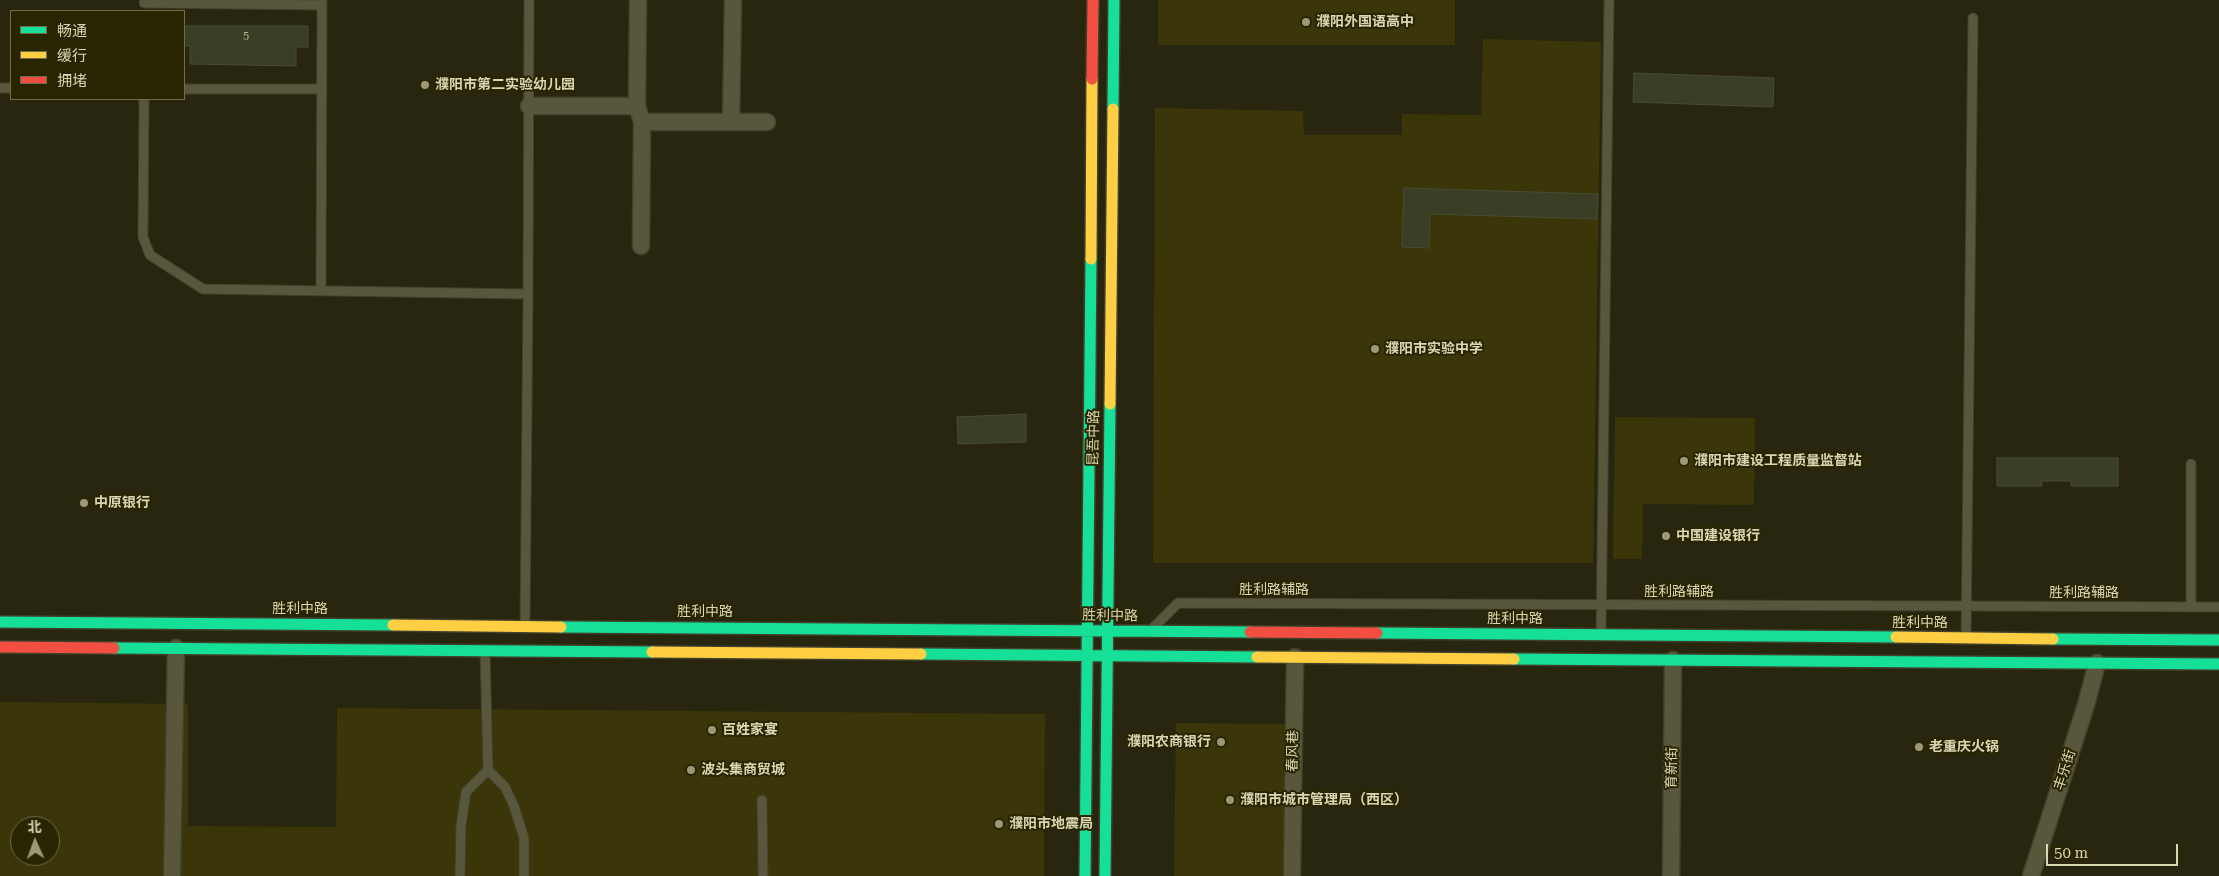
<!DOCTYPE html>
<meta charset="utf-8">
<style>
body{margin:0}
#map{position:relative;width:2219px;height:876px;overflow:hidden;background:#28260e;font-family:"Roboto Serif","Noto Sans SC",serif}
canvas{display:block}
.legend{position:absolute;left:10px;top:10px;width:175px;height:90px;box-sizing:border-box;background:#282500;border:1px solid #6f6c47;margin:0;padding:6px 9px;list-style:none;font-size:15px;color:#d9d7b1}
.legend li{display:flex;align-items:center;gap:10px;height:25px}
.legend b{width:25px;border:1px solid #6f6c47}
.north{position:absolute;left:10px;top:816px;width:50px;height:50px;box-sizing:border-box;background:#282500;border:1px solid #6f6c47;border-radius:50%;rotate:358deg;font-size:14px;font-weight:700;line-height:20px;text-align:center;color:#d9d7b1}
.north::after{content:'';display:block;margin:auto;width:18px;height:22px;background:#9b9978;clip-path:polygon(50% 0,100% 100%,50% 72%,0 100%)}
.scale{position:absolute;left:2046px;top:844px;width:132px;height:22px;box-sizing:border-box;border:2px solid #d9d7b1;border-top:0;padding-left:6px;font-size:15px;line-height:18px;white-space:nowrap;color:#d9d7b1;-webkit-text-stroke:4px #282500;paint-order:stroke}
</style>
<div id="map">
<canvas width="2219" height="876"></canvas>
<ul class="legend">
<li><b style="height:6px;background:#16e098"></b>畅通</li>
<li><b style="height:6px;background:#ffcf43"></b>缓行</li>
<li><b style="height:6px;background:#f24e42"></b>拥堵</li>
</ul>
<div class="north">北</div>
<div class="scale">50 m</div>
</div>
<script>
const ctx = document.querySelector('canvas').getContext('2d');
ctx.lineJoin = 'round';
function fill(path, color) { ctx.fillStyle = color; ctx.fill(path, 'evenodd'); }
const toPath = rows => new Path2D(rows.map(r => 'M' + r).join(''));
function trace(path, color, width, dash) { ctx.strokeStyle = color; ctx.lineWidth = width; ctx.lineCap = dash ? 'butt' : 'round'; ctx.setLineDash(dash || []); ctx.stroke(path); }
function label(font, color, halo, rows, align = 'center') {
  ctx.font = font + ' "Roboto Serif","Noto Sans SC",serif'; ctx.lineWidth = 4; ctx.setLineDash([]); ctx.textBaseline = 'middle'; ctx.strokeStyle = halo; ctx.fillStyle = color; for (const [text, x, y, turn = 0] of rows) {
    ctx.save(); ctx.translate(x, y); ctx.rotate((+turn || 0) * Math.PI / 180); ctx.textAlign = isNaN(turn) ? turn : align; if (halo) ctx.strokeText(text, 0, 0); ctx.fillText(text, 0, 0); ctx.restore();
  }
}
const built = toPath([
 [1158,0,1455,0,1455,45,1158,45],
 [1483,39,1601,42,1593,563,1153,563,1155,108,1303,111,1304,135,1402,135,1402,114,1481,115],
 [1615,417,1755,418,1754,505,1643,504,1642,559,1613,559],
 [0,702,188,704,188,826,336,827,337,708,1045,714,1044,876,0,876],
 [20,826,50,826,50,856,20,856],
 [1176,723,1286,724,1284,876,1174,876]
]);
const building = toPath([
 [184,26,308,26,308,47,296,47,296,66,190,64,190,46,184,46,184,26],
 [1634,73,1774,78,1773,107,1633,102,1634,73],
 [1404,188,1598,194,1597,219,1430,214,1429,248,1402,247,1404,188],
 [1026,414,1026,442,958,444,957,417,1026,414],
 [1997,458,2118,458,2118,486,2071,486,2071,481,2041,481,2042,486,1997,486,1997,458]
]);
const lane = toPath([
 [144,3,322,5],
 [0,88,11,88],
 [184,89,322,89],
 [144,99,143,237,150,255,203,289,528,294,525,625],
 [321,291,322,0],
 [528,294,529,0],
 [2191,607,2191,464],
 [1154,627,1178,603,2219,607],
 [1601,635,1609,0],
 [1966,638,1973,18],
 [485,652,488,770,505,787,514,806,524,838,524,876],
 [762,800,763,876],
 [460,876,461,826,466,792,488,770]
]);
const street = toPath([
 [638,0,637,106,642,122,641,246],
 [529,106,637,106],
 [642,122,767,122],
 [731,122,733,0],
 [172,876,176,648],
 [1292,876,1295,657],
 [1671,876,1673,660],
 [2031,876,2086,705,2097,663]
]);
const fast = toPath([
 [1113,109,1114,0],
 [0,622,393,625],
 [561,627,1250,632],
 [1377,633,1896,637],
 [2053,639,2219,640],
 [114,648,652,652],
 [921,654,1257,657],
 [1514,659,2219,664],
 [1085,876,1091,259],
 [1105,876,1110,404]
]);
const slow = toPath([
 [1091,259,1092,79],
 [1110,404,1113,109],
 [393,625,561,627],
 [1896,637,2053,639],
 [652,652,921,654],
 [1257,657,1514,659]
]);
const jam = toPath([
 [1092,79,1093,0],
 [1250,632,1377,633],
 [0,647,114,648]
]);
const markers = [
 [1306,22,5,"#9b9978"],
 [425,85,5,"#9b9978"],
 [1375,349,5,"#9b9978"],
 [1684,461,5,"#9b9978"],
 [84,503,5,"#9b9978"],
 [1666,536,5,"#9b9978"],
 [712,730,5,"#9b9978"],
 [1221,742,5,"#9b9978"],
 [1919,747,5,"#9b9978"],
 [691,770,5,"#9b9978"],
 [1230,800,5,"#9b9978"],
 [999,824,5,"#9b9978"]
];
const numberNames = [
 ["5",246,36]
];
const poiNames = [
 ["濮阳外国语高中",1316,22],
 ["濮阳市第二实验幼儿园",435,85],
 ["濮阳市实验中学",1385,349],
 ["濮阳市建设工程质量监督站",1694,461],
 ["中原银行",94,503],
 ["中国建设银行",1676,536],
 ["百姓家宴",722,730],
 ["濮阳农商银行",1211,742,"right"],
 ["老重庆火锅",1929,747],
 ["波头集商贸城",701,770],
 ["濮阳市城市管理局（西区）",1240,800],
 ["濮阳市地震局",1009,824]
];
const streetNames = [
 ["昆吾中路",1094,438,-89],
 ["胜利路辅路",1274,590],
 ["胜利路辅路",1679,592],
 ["胜利路辅路",2084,593],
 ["胜利中路",300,609],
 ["胜利中路",705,612],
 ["胜利中路",1110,616,1],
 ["胜利中路",1515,619],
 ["胜利中路",1920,623],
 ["春风巷",1293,751,-89],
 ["育新街",1672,768,-89],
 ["丰乐街",2065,770,-72]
];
fill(built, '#3a3609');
fill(building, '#3a3e24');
trace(building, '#494c34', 1);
trace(lane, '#41402c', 11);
trace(street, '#41402c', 19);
trace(fast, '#41402c', 14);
trace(slow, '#41402c', 14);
trace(jam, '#41402c', 14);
trace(lane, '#59573b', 9);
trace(street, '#59573b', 16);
trace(fast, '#16e098', 11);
trace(slow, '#ffcf43', 11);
trace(jam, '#f24e42', 11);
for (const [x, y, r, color] of markers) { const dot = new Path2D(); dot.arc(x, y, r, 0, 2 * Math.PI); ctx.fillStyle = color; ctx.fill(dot); trace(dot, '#282500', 2); }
label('11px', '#b1b18e', null, numberNames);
label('bold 14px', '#d9d7b1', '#282500', poiNames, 'left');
label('14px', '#d9d7b1', '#282500', streetNames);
</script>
